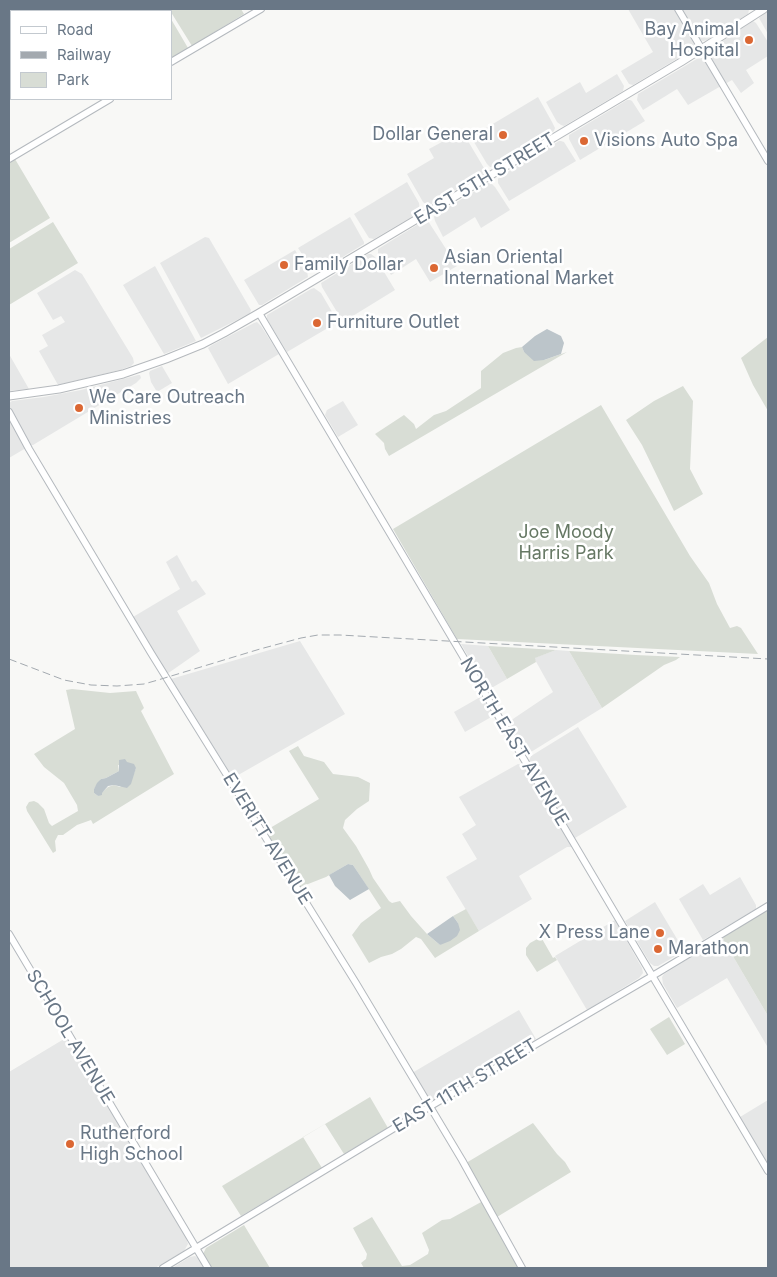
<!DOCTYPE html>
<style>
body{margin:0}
#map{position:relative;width:777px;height:1277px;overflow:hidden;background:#f8f8f6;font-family:Inter,sans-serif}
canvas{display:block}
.frame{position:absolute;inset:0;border:10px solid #697786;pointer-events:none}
.legend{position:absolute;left:10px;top:10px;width:162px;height:90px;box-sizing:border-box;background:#fff;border:1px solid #c3c9cf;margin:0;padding:6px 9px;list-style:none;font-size:15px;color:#697786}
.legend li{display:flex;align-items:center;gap:10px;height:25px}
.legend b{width:25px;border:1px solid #c3c9cf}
</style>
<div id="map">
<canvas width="777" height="1277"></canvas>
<div class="frame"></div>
<ul class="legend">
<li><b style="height:6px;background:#fff"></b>Road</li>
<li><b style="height:6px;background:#a3a9af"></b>Railway</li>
<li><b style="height:14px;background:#d8ddd5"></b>Park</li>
</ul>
</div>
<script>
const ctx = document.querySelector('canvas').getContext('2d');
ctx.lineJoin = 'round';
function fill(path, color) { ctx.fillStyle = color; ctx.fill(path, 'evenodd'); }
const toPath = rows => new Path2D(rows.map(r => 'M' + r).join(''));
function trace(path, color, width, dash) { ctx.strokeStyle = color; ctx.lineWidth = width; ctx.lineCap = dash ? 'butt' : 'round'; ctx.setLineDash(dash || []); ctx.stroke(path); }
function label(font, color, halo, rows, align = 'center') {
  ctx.font = font + ' Inter,sans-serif'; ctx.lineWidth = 5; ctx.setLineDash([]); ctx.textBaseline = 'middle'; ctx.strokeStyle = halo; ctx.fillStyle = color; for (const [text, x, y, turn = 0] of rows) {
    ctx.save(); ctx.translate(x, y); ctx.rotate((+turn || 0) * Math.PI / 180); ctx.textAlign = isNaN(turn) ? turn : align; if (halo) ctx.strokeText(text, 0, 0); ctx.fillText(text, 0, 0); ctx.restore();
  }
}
const built = toPath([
 [628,9,674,9,695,44,695,48,633,85,629,84,621,71,653,52],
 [680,9,749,9,749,10,748,14,707,40,703,41,699,39],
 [768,11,768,34,759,18],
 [753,21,756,23,768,42,768,56,746,70,754,83,741,93,732,80,725,84,709,54,712,48],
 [700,57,703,58,705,61,721,86,688,105,677,89,643,110,637,100,638,94],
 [617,74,624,86,623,91,564,126,561,125,557,122,546,102,580,82,586,93],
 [538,97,552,122,555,128,554,131,495,167,490,167,487,164,471,137],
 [627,100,630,100,632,101,645,121,580,160,569,139,569,135],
 [462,131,484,168,485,172,483,174,430,205,427,205,423,202,407,174,434,158,429,149],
 [559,141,561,141,564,142,576,161,509,201,498,183,498,179,499,177],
 [407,182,419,203,420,212,374,239,369,238,354,214],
 [490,182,495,187,510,210,481,228,475,217,443,237,435,221,434,217,435,215],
 [350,217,364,242,364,244,318,272,314,272,298,248],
 [425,220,428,221,457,266,430,282,416,259,391,275,378,253,378,249],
 [205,237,209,238,251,310,250,313,237,320,201,338,160,263],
 [295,250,307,271,308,277,262,305,259,305,244,280],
 [368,254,371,254,375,257,395,290,343,322,322,287,321,283],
 [155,266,196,341,164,354,123,285],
 [75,270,82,274,133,358,134,363,131,366,120,370,58,385,39,351,48,346,42,335,65,322,61,316,53,320,37,293],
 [314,288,321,293,338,322,287,352,267,319,267,315,311,289],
 [257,322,261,326,279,354,228,384,208,348,212,345,254,323],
 [9,354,29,389,9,391],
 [162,366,172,383,157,392,151,382,149,373,150,371],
 [138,375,140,375,141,378,136,383,33,445,29,445,9,407,9,403,12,401,44,397,81,390],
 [343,401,358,425,338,437,325,415,327,410],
 [9,417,26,448,9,458],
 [177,555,192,582,196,580,206,594,177,611,200,651,167,674,133,617,180,589,166,562],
 [300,641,345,714,233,778,171,679],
 [461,644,488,646,507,679,488,690],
 [556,650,569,651,602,708,531,752,526,753,524,751,507,723,553,692,534,658],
 [482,696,493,716,465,732,454,712],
 [578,727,627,807,575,838,529,761,531,756],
 [518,764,524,765,526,768,572,847,567,847,519,876,532,899,479,931,446,877,477,859,462,834,476,825,459,797],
 [740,877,756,905,756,909,703,940,679,899,703,884,710,895],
 [655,902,683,949,688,949,658,966,654,966,650,963,625,921],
 [615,920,642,968,643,973,639,978,587,1010,555,956],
 [723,937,724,941,768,1016,768,1045,767,1046,727,978,677,1008,663,984,662,977,664,974],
 [519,1010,536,1039,434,1100,428,1098,412,1073],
 [64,1039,69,1040,186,1237,188,1244,184,1251,155,1268,9,1268,9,1072],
 [768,1100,768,1165,740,1117],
 [195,1256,198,1258,205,1268,172,1268,190,1257]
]);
const green = toPath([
 [88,9,165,9,166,11,82,11,83,10],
 [169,9,241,9,244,14,192,46],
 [171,19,188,48,171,59],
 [15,159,50,218,9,243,9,162],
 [53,222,78,263,9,305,9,249],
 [768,337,768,411,753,385,741,358],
 [522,347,524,352,544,360,567,352,389,456,385,449,384,443,375,434,404,415,414,424,416,429,434,415,446,411,481,388,481,371,503,353,516,348],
 [683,386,693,401,690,469,703,494,674,511,642,445,626,420,654,401],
 [601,405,690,556,709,583,717,604,730,628,737,626,741,628,758,654,457,639,393,529],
 [488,646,556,650,535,658,536,662,507,679],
 [569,651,636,655,680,657,676,660,664,665,602,708],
 [72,689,110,693,136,691,144,708,141,711,174,774,93,824,91,820,77,825,63,835,58,835,55,841,56,851,53,853,27,811,26,807,29,802,34,801,38,803,44,809,49,823,52,826,78,811,77,805,64,783,44,767,34,754,75,729,66,690],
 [118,765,136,768,134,773,120,787,114,785,108,787,98,796,94,793,94,789,101,779,106,778,119,771],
 [298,746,304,756,324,762,333,774,358,777,370,783,369,801,357,809,345,820,343,828,356,846,369,869,373,878,389,901,392,903,400,901,411,916,427,934,440,945,458,923,453,916,466,909,479,931,435,958,421,939,416,937,401,949,392,954,381,957,369,963,352,935,361,923,381,908,353,865,348,864,326,877,303,886,304,889,301,890,265,831,319,799,289,751],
 [768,909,768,1016,724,941,723,937],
 [541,937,553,958,555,957,557,960,537,972,526,955,526,948,530,943],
 [669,1017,685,1044,667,1055,650,1029],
 [370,1097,388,1128,344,1154,325,1124,303,1137,322,1168,241,1216,222,1186],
 [533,1123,557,1154,565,1162,571,1172,497,1217,466,1163],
 [483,1201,508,1246,510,1253,514,1257,520,1268,364,1268,361,1263,366,1259,367,1254,353,1228,372,1217,402,1266,410,1265,428,1254,429,1250,422,1233,442,1220,450,1219],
 [244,1225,270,1268,210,1268,203,1254,206,1248]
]);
const water = toPath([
 [547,329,561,336,564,343,561,354,544,360,534,361,524,352,522,347,535,336],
 [125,759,127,762,134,764,136,768,131,784,127,788,114,785,108,786,102,793,102,795,98,796,94,793,94,789,97,783,101,779,106,778,119,771,119,760],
 [348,864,353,865,369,889,350,900,335,886,329,875],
 [453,916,458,923,460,930,457,936,450,941,440,945,427,934]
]);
const secondary = toPath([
 [678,9,768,161],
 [171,62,261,9],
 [9,159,110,99],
 [259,313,420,584,768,1171],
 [9,412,29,449,151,653,356,983,462,1160,522,1268],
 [9,934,208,1268],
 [163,1268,429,1107,659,972,768,906]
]);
const primary = toPath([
 [9,396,59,389,123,374,166,359,203,344,224,333,259,313,681,62,764,9]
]);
const rail = toPath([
 [9,659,64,680,91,685,117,686,144,684,158,680,260,649,301,638,318,635,340,635,768,659]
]);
const markers = [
 [749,40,5,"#db6733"],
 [503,135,5,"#db6733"],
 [584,141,5,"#db6733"],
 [284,265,5,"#db6733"],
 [434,268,5,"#db6733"],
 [317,323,5,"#db6733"],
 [79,408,5,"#db6733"],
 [660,933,5,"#db6733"],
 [658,949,5,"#db6733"],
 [70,1144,5,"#db6733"]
];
const poiNames = [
 ["Bay Animal",739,30,"right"],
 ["Hospital",739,51,"right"],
 ["Dollar General",493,135,"right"],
 ["Visions Auto Spa",594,141],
 ["Asian Oriental",444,258],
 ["International Market",444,279],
 ["Family Dollar",294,265],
 ["Furniture Outlet",327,323],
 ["We Care Outreach",89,398],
 ["Ministries",89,419],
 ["X Press Lane",650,933,"right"],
 ["Marathon",668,949],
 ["Rutherford",80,1134],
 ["High School",80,1155]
];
const streetNames = [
 ["EAST 5TH STREET",485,179,-31],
 ["NORTH EAST AVENUE",514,742,59],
 ["EVERITT AVENUE",267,839,58],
 ["SCHOOL AVENUE",70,1037,59],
 ["EAST 11TH STREET",465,1086,-31]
];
const parkNames = [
 ["Joe Moody",566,533],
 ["Harris Park",566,554]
];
fill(built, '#e6e7e7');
fill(green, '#d8ddd5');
fill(water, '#bcc5ca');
trace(secondary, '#b4b9be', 8);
trace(primary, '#b5b9bd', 9);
trace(secondary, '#fff', 6);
trace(primary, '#fff', 7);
trace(rail, '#a3a9af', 1, [8, 4]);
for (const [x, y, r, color] of markers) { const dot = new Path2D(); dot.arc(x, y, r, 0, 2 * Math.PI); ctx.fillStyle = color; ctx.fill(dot); trace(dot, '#fff', 2); }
label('18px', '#697786', '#fff', poiNames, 'left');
label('18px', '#697786', '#fff', streetNames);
label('18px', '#667864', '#fff', parkNames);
</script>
